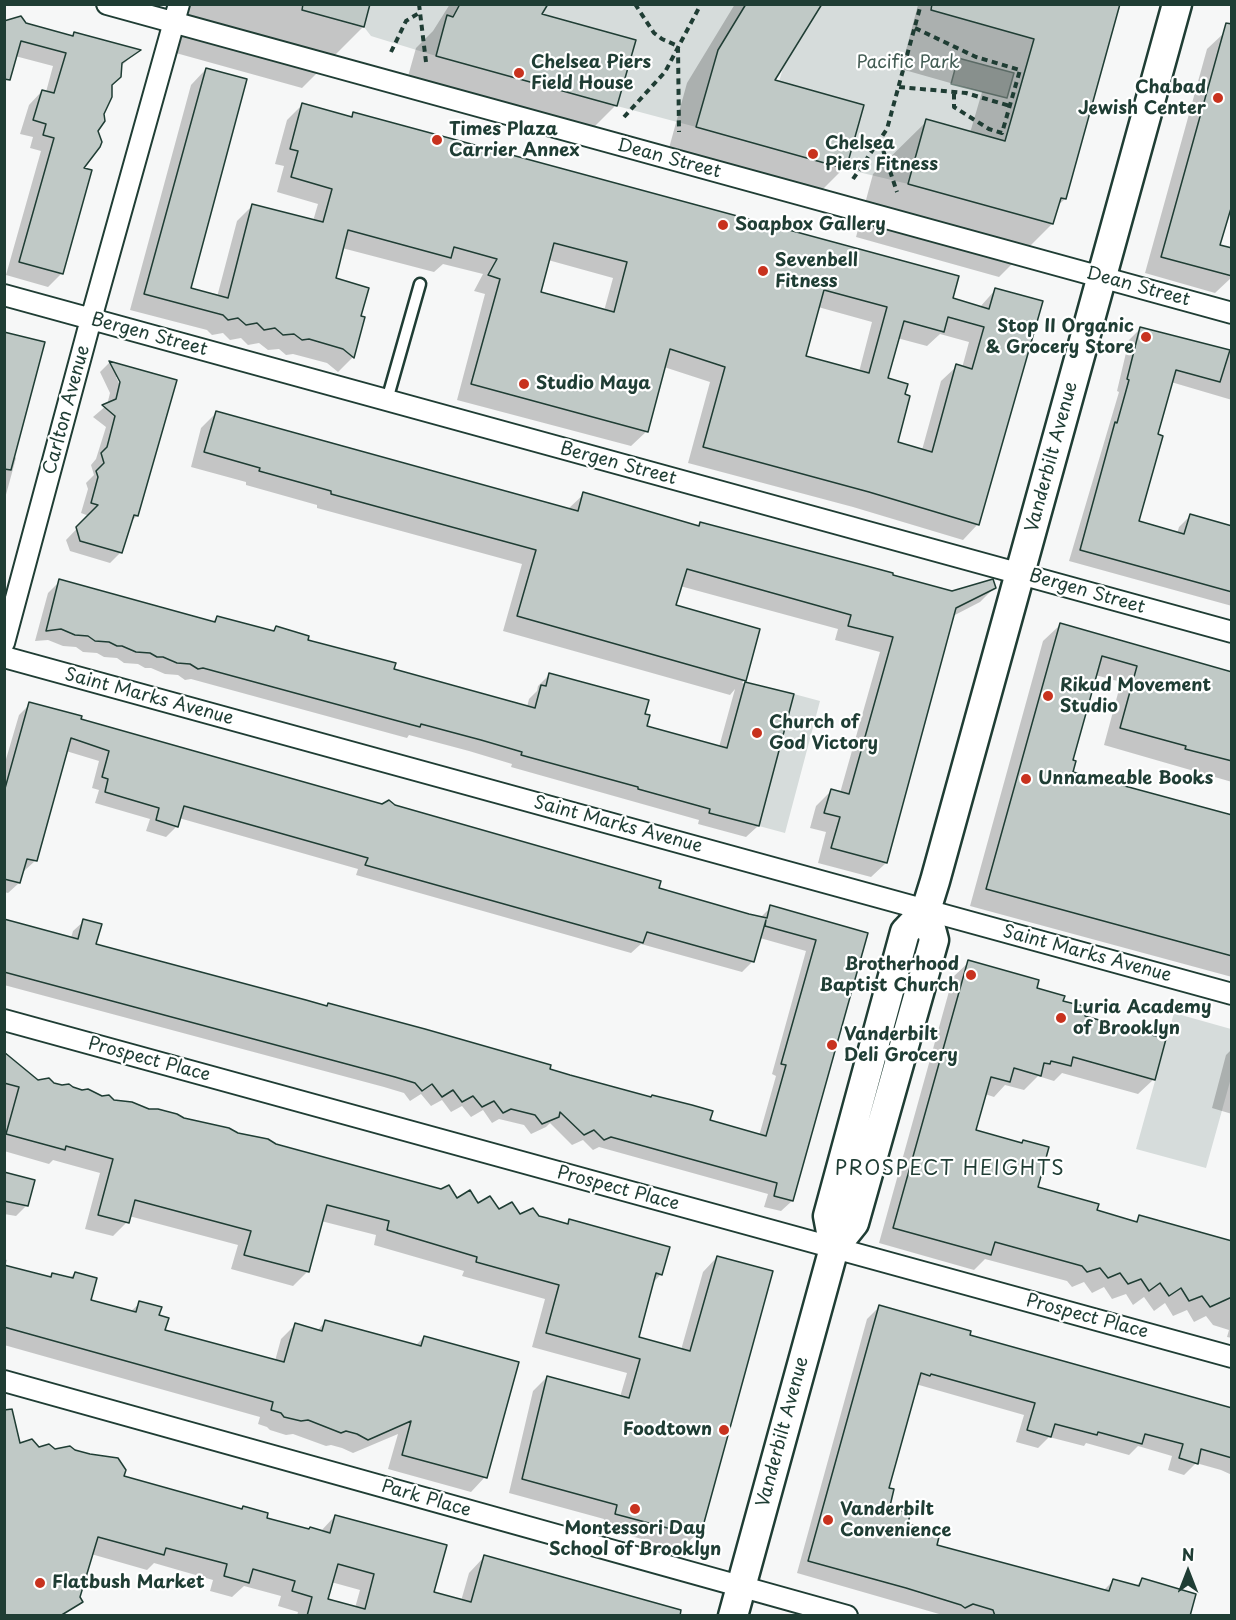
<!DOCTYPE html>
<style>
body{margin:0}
#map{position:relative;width:1236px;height:1620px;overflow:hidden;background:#f6f7f7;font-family:"Playpen Sans",sans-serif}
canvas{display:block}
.frame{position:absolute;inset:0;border:6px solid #1f3d34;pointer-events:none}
.north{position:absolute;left:1158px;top:1542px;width:60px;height:60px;-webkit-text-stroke:4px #fff;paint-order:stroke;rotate:0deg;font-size:16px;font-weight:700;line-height:24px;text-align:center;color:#1f3d34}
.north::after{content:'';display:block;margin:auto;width:21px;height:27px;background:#1f3d34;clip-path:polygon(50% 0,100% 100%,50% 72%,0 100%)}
</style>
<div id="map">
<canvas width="1236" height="1620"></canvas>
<div class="frame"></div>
<div class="north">N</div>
</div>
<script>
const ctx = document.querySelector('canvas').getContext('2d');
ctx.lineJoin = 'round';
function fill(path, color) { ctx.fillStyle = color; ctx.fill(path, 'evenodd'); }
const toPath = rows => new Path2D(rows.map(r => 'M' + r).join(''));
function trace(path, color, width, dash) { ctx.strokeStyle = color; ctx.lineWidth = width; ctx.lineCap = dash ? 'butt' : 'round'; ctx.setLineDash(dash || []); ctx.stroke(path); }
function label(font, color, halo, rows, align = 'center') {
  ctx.font = font + ' "Playpen Sans",sans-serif'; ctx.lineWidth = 4.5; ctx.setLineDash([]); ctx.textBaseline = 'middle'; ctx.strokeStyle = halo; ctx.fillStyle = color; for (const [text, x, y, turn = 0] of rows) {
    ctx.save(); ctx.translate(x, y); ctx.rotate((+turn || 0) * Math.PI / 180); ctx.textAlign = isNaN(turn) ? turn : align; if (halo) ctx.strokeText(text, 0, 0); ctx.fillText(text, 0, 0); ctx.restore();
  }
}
const green = toPath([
 [548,4,746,5,718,50,696,127,617,106,635,40,542,14],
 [370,5,460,5,453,17,447,15,436,56,371,36,364,27],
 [822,5,956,5,953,16,1034,39,1005,141,926,119,908,184,846,169,863,105,779,82,783,68],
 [794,694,820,701,785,833,759,826],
 [1174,1013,1231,1029,1231,1078,1206,1168,1136,1149]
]);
const water = toPath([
 [958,58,1014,73,1007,98,951,84,958,58]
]);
const shadow = toPath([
 [176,4,369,4,363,27,302,88,165,50],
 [450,4,546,4,539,15,616,105,585,136,405,87,416,48,433,31],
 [735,4,821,4,773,81,844,168,813,199,666,159,687,83],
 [1119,4,1065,199,1056,207,1052,224,999,277,856,237,873,174,927,121,970,133,982,92,901,69,918,5],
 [25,24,71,37,74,33,138,51,120,67,111,85,97,131,81,169,62,273,48,287,6,275,41,151,30,148,33,137,20,134,29,105,42,91,46,92,53,66,15,56],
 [1224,33,1219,247,1232,250,1232,277,1215,293,1145,273,1207,49],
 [206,69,189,289,217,297,237,221,253,205,313,221,318,204,277,192,284,166,275,164,287,120,302,105,350,118,354,114,980,307,996,289,978,524,963,540,853,507,688,463,710,382,664,367,647,431,631,446,457,400,485,294,474,291,483,274,443,264,434,272,342,248,334,279,360,317,363,318,353,357,338,372,327,363,293,354,286,355,279,349,268,350,259,343,248,345,241,338,230,340,223,333,212,335,207,330,130,310,191,85],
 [548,260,613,278,604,311,539,293],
 [818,307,872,322,859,372,804,357],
 [940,334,969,342,962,368,957,366,941,381,922,450,896,443,886,379,897,338,927,346],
 [1140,329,1232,354,1232,400,1171,382,1156,435,1137,522,1177,534,1179,527,1190,516,1232,527,1232,606,1069,561,1119,392,1117,391,1129,340],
 [4,333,13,454,16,458,4,502],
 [110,362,175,381,137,516,130,522,121,552,110,563,70,551,66,540,89,516,81,513,88,489,86,483,94,475,91,465,96,459,106,427,93,417,107,405,110,393,100,372],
 [116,377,119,377,122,389],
 [216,413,568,509,584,494,698,527,701,524,952,592,994,588,980,602,953,616,886,863,871,877,818,863,826,832,810,828,816,806,831,791,840,793,880,652,835,640,838,629,680,586,674,606,744,680,742,683,792,695,758,826,746,837,698,824,699,820,511,767,512,764,469,751,409,735,407,738,191,679,185,680,178,675,165,674,151,668,145,668,138,664,124,663,117,658,104,657,97,653,83,652,76,647,63,646,48,640,35,641,48,593,60,581,212,623,217,617,272,632,276,628,306,641,392,670,527,707,529,699,537,691,538,686,550,674,644,715,646,727,719,747,735,689,730,695,503,631,522,564,317,508,317,505,246,485,246,482,191,467,201,428],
 [1060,625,1232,673,1232,782,1104,745,1121,682,1095,675,1072,761,1071,773,1232,817,1232,977,970,906,1043,641],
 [30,704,79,720,383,806,394,807,657,889,760,918,771,907,867,934,792,1201,781,1211,764,1207,768,1194,599,1147,593,1150,583,1140,572,1145,550,1123,546,1127,531,1134,524,1125,499,1119,492,1123,483,1110,471,1117,462,1106,451,1112,442,1100,431,1106,421,1094,410,1101,404,1093,384,1087,4,985,4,920,71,938,73,931,84,921,94,945,326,1007,328,1005,759,1136,776,1076,772,1074,806,951,760,938,753,961,742,972,641,944,631,953,356,875,358,869,179,818,177,826,166,837,146,831,150,819,95,803,99,790,92,788,99,761,66,751,35,861,24,871,22,871,19,883,8,893,4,892,4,766,19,715],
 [969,962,1061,1002,1083,1017,1154,1079,1138,1094,1062,1073,1054,1081,1038,1076,1024,1090,1005,1085,994,1097,985,1094,974,1131,1036,1188,1095,1211,1134,1223,1140,1217,1232,1242,1232,1338,1227,1337,1229,1330,1213,1325,1206,1316,1194,1322,1187,1310,1173,1316,1165,1303,1154,1311,1144,1297,1133,1305,1126,1294,1112,1299,1104,1287,1092,1293,1084,1282,1072,1287,1067,1281,985,1259,974,1270,879,1243,953,977],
 [1232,1049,1232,1114,1212,1108,1226,1055],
 [4,1060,38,1082,72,1089,276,1145,519,1216,538,1217,566,1225,570,1221,661,1274,652,1284,637,1338,681,1350,703,1272,717,1257,701,1530,686,1544,678,1549,602,1528,604,1519,509,1493,533,1391,547,1377,620,1397,627,1373,532,1347,545,1299,462,1276,464,1271,374,1245,376,1235,321,1221,307,1272,293,1286,231,1269,238,1245,129,1216,127,1222,113,1236,85,1229,100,1173,53,1160,49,1164,4,1151],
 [4,1173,26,1206,16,1216,4,1214],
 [4,1259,7,1260,5,1267,49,1278,52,1274,69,1279,75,1273,89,1301,130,1312,140,1303,157,1316,164,1331,275,1361,281,1339,295,1325,317,1331,325,1322,415,1346,424,1337,485,1477,471,1492,388,1469,398,1434,353,1453,342,1448,331,1445,326,1446,293,1434,286,1435,270,1430,267,1427,258,1424,260,1417,4,1345],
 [879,1307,968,1336,1232,1409,1232,1475,1221,1470,1196,1463,1184,1475,1168,1470,1172,1456,1138,1446,1129,1455,1086,1443,1084,1446,1049,1437,1038,1448,1016,1442,1024,1415,919,1385,915,1386,887,1489,888,1507,906,1525,935,1546,1103,1591,1113,1581,1135,1587,1142,1580,1189,1616,946,1616,797,1573,867,1319],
 [19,1444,55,1451,122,1477,265,1519,320,1532,335,1516,432,1593,461,1601,469,1573,484,1557,677,1616,297,1616,298,1612,278,1606,281,1596,244,1586,232,1597,210,1591,213,1580,154,1563,147,1570,91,1554,77,1600,62,1616,4,1616],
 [331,1582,360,1590,355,1608,326,1600]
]);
const building = toPath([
 [303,4,370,4,364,27,302,10,303,4],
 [460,4,548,4,542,14,636,40,617,106,436,56,447,15,453,17,460,4],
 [746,4,822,4,775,80,864,105,846,169,696,127,718,50,746,4],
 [932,4,1120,4,1066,199,1061,198,1053,224,908,184,926,119,1005,141,1034,39,931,10,932,4],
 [21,16,26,23,73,36,74,32,141,50,122,63,121,77,112,85,112,97,104,114,105,121,98,131,102,142,100,147,84,168,92,170,63,274,19,262,54,138,43,135,46,124,33,120,42,90,54,93,66,53,21,41,10,80,4,79,4,21,21,16],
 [1226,23,1232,24,1232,205,1220,245,1232,248,1232,276,1161,257,1226,23],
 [206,68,247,79,191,288,228,298,252,204,323,222,332,189,291,177,298,151,290,149,302,103,352,117,353,112,959,276,953,298,989,309,995,288,1043,301,979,525,869,492,703,447,725,367,670,349,648,432,471,384,500,279,488,275,497,259,454,247,451,258,348,230,336,278,369,288,361,316,365,317,354,358,343,349,309,339,302,340,294,334,283,335,275,328,264,330,257,323,246,325,238,318,228,320,223,315,144,294,206,68],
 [554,243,627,262,614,312,541,292,554,243],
 [824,290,887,307,869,373,806,356,824,290],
 [948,317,984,327,972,369,956,364,932,452,898,442,910,396,905,394,908,384,888,378,904,321,944,332,948,317],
 [1140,327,1230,350,1220,382,1176,370,1158,434,1163,436,1139,521,1184,534,1190,514,1232,526,1232,592,1080,550,1115,422,1117,423,1129,380,1127,379,1140,327],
 [4,332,45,342,11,470,4,469,4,332],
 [109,361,177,380,138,516,134,515,122,553,80,541,76,527,98,505,91,503,98,477,96,471,104,463,101,453,107,447,115,416,102,405,116,399,120,382,109,361],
 [216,411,578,511,583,492,699,526,700,522,867,566,893,573,893,575,952,591,993,579,996,588,956,608,887,863,831,848,840,817,824,813,831,789,849,794,893,637,848,626,851,615,687,569,676,605,760,629,746,681,517,616,536,550,331,494,331,491,259,471,260,468,204,452,216,411],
 [59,579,215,622,217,616,274,631,276,626,309,636,308,640,396,663,394,669,535,708,541,685,546,686,549,673,649,700,645,714,650,715,647,726,727,748,745,682,794,694,759,826,709,813,710,809,638,789,638,787,521,755,522,752,481,740,421,724,420,727,203,668,198,669,190,664,177,663,163,657,157,657,150,653,136,652,122,646,117,646,109,642,95,641,88,636,75,635,61,629,46,631,59,579],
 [1060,623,1232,672,1232,761,1185,749,1186,746,1120,728,1137,666,1102,656,1073,760,1076,761,1073,772,1232,815,1232,956,986,889,1060,623],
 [29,702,82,716,81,719,382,804,389,800,395,805,661,881,659,888,749,914,767,918,770,905,868,933,793,1201,774,1196,777,1183,611,1137,604,1140,594,1130,584,1135,560,1112,559,1117,542,1124,535,1115,511,1109,503,1113,494,1101,482,1107,473,1096,462,1102,453,1090,442,1097,432,1084,422,1091,415,1083,395,1077,4,972,4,919,78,939,83,919,102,924,96,944,306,1000,327,1006,328,1003,425,1029,551,1065,550,1069,570,1075,651,1097,652,1095,692,1105,713,1111,710,1120,766,1136,786,1065,781,1064,816,940,765,926,766,920,754,962,647,932,643,943,365,865,368,858,184,806,178,827,156,820,159,808,105,792,108,779,102,777,109,751,71,738,37,861,27,859,20,883,4,879,4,792,29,702],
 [968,960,1039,980,1037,988,1065,996,1063,1001,1087,1007,1085,1016,1166,1039,1155,1080,1073,1057,1071,1066,1051,1061,1050,1064,1044,1063,1041,1076,1014,1068,1010,1082,991,1077,976,1130,1022,1143,1023,1140,1049,1147,1038,1187,1099,1204,1097,1210,1137,1222,1139,1215,1232,1241,1232,1297,1210,1307,1202,1296,1189,1301,1181,1288,1169,1296,1160,1283,1149,1291,1141,1279,1128,1284,1120,1273,1108,1278,1100,1268,1087,1272,1082,1266,995,1242,991,1255,893,1228,968,960],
 [4,1052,38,1080,49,1078,54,1083,62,1085,69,1084,73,1087,82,1090,88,1089,102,1096,109,1095,114,1100,132,1102,149,1109,158,1109,177,1114,184,1118,229,1128,238,1133,268,1139,276,1144,441,1189,449,1185,457,1198,470,1190,478,1203,490,1196,499,1209,512,1202,520,1214,533,1208,539,1216,547,1218,568,1224,569,1219,670,1247,662,1275,656,1273,639,1337,690,1351,717,1256,773,1271,702,1530,694,1535,615,1514,617,1505,522,1479,547,1376,629,1398,640,1359,546,1333,559,1285,476,1262,477,1257,387,1230,389,1221,327,1205,309,1272,244,1255,251,1231,135,1200,129,1223,98,1215,113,1159,66,1146,65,1150,6,1134,19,1087,4,1083,4,1052],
 [4,1172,35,1180,28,1206,4,1201,4,1172],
 [4,1265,51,1277,52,1273,73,1278,75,1272,97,1278,91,1300,136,1312,139,1301,162,1307,159,1315,169,1318,165,1330,284,1362,295,1323,322,1331,325,1320,421,1346,424,1336,519,1362,487,1478,402,1455,411,1421,368,1440,357,1434,346,1431,341,1433,308,1420,301,1421,284,1417,281,1413,271,1410,273,1402,4,1327,4,1265],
 [879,1305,971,1331,970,1335,1232,1408,1232,1458,1201,1449,1198,1464,1179,1458,1183,1444,1145,1434,1142,1444,1098,1432,1097,1435,1055,1424,1051,1437,1027,1430,1035,1403,931,1374,930,1376,921,1373,889,1488,894,1489,890,1506,910,1514,908,1524,940,1533,937,1545,1109,1591,1113,1579,1139,1586,1142,1578,1196,1594,1190,1616,995,1616,993,1610,973,1604,965,1608,961,1605,906,1588,808,1561,879,1305],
 [12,1409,20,1443,32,1439,39,1447,49,1444,55,1449,70,1446,75,1450,90,1454,118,1458,126,1470,124,1476,242,1509,243,1506,268,1513,267,1518,309,1529,310,1527,330,1533,335,1515,447,1545,434,1592,471,1602,484,1555,681,1610,680,1616,307,1616,312,1597,292,1591,295,1581,253,1569,249,1583,224,1576,227,1564,166,1548,164,1555,98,1537,80,1597,83,1602,60,1616,4,1616,4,1410,12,1409],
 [338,1564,374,1574,365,1609,328,1599,338,1564]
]);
const path = toPath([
 [419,4,426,62],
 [635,4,654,33,662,39,678,46,679,132],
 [915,28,976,57,1020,70,1002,133,989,129,954,107,954,92],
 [391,52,406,21,419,13],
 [899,87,966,93,1010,106],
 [624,117,665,72,701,4],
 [880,141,897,192],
 [853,179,887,129,921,4]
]);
const service = toPath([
 [387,400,420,284]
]);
const minor = toPath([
 [107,4,1232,313],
 [4,295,1232,632],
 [4,643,91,319,179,4],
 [4,657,1232,994],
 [4,1020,1232,1357],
 [4,1381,847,1616]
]);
const secondary = toPath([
 [834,1248,828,1216,905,932,926,910,935,881,1177,4],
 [733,1616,834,1248,854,1223,934,940,926,910]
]);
const markers = [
 [519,73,6,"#c8321e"],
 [1218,98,6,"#c8321e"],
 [437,140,6,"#c8321e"],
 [813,154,6,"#c8321e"],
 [723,225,6,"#c8321e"],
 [763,271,6,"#c8321e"],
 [1146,337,6,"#c8321e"],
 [524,384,6,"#c8321e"],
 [1048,696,6,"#c8321e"],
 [757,733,6,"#c8321e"],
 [1026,779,6,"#c8321e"],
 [971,975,6,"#c8321e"],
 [1061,1018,6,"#c8321e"],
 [832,1045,6,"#c8321e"],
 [724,1430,6,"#c8321e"],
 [635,1509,6,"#c8321e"],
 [828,1520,6,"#c8321e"],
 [40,1583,6,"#c8321e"]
];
const poiNames = [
 ["Chelsea Piers",531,63],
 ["Field House",531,84],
 ["Chabad",1206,88,"right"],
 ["Jewish Center",1206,109,"right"],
 ["Times Plaza",449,130],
 ["Carrier Annex",449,151],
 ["Chelsea",825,144],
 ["Piers Fitness",825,165],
 ["Soapbox Gallery",735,225],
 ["Sevenbell",775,261],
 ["Fitness",775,282],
 ["Stop II Organic",1134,327,"right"],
 ["& Grocery Store",1134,348,"right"],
 ["Studio Maya",536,384],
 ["Rikud Movement",1060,686],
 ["Studio",1060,707],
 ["Church of",769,723],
 ["God Victory",769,744],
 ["Unnameable Books",1038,779],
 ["Brotherhood",959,965,"right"],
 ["Baptist Church",959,986,"right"],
 ["Luria Academy",1073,1008],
 ["of Brooklyn",1073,1029],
 ["Vanderbilt",844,1035],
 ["Deli Grocery",844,1056],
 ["Foodtown",712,1430,"right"],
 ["Vanderbilt",840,1510],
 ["Convenience",840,1531],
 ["Montessori Day",635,1529,"center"],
 ["School of Brooklyn",635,1550,"center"],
 ["Flatbush Market",52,1583]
];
const parkNames = [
 ["Pacific Park",908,63]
];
const streetNames = [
 ["Dean Street",669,159,15],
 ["Dean Street",1138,287,15],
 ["Bergen Street",149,335,15],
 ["Carlton Avenue",67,410,-75],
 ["Vanderbilt Avenue",1052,457,-75],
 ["Bergen Street",618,464,15],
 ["Bergen Street",1087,592,16],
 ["Saint Marks Avenue",149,697,15],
 ["Saint Marks Avenue",618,825,15],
 ["Saint Marks Avenue",1087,954,15],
 ["Prospect Place",149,1060,15],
 ["Prospect Place",618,1189,15],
 ["Prospect Place",1087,1317,15],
 ["Vanderbilt Avenue",783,1432,-75],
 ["Park Place",426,1499,16]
];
const neighbourhoodNames = [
 ["PROSPECT HEIGHTS",950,1169]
];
fill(green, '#d6dcdb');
fill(water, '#aab5b1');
trace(water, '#72857f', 1.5);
fill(shadow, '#0003');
fill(building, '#c0c9c6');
trace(building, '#1f3d34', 1.5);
trace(service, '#1f3d34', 15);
trace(minor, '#1f3d34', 24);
trace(secondary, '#1f3d34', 33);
trace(path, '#1f3d34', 4, [6, 4.5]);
trace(service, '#fff', 10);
trace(minor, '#fff', 20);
trace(secondary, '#fff', 28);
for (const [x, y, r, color] of markers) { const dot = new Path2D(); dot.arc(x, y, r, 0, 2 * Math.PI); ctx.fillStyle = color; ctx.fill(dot); trace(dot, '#fff', 2); }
label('bold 18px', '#1f3d34', '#fff', poiNames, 'left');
label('18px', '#445d55', '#fff', parkNames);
label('18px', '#1f3d34', '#fff', streetNames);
ctx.letterSpacing = '1.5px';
label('20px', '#1f3d34', '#fff', neighbourhoodNames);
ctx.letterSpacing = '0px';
</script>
